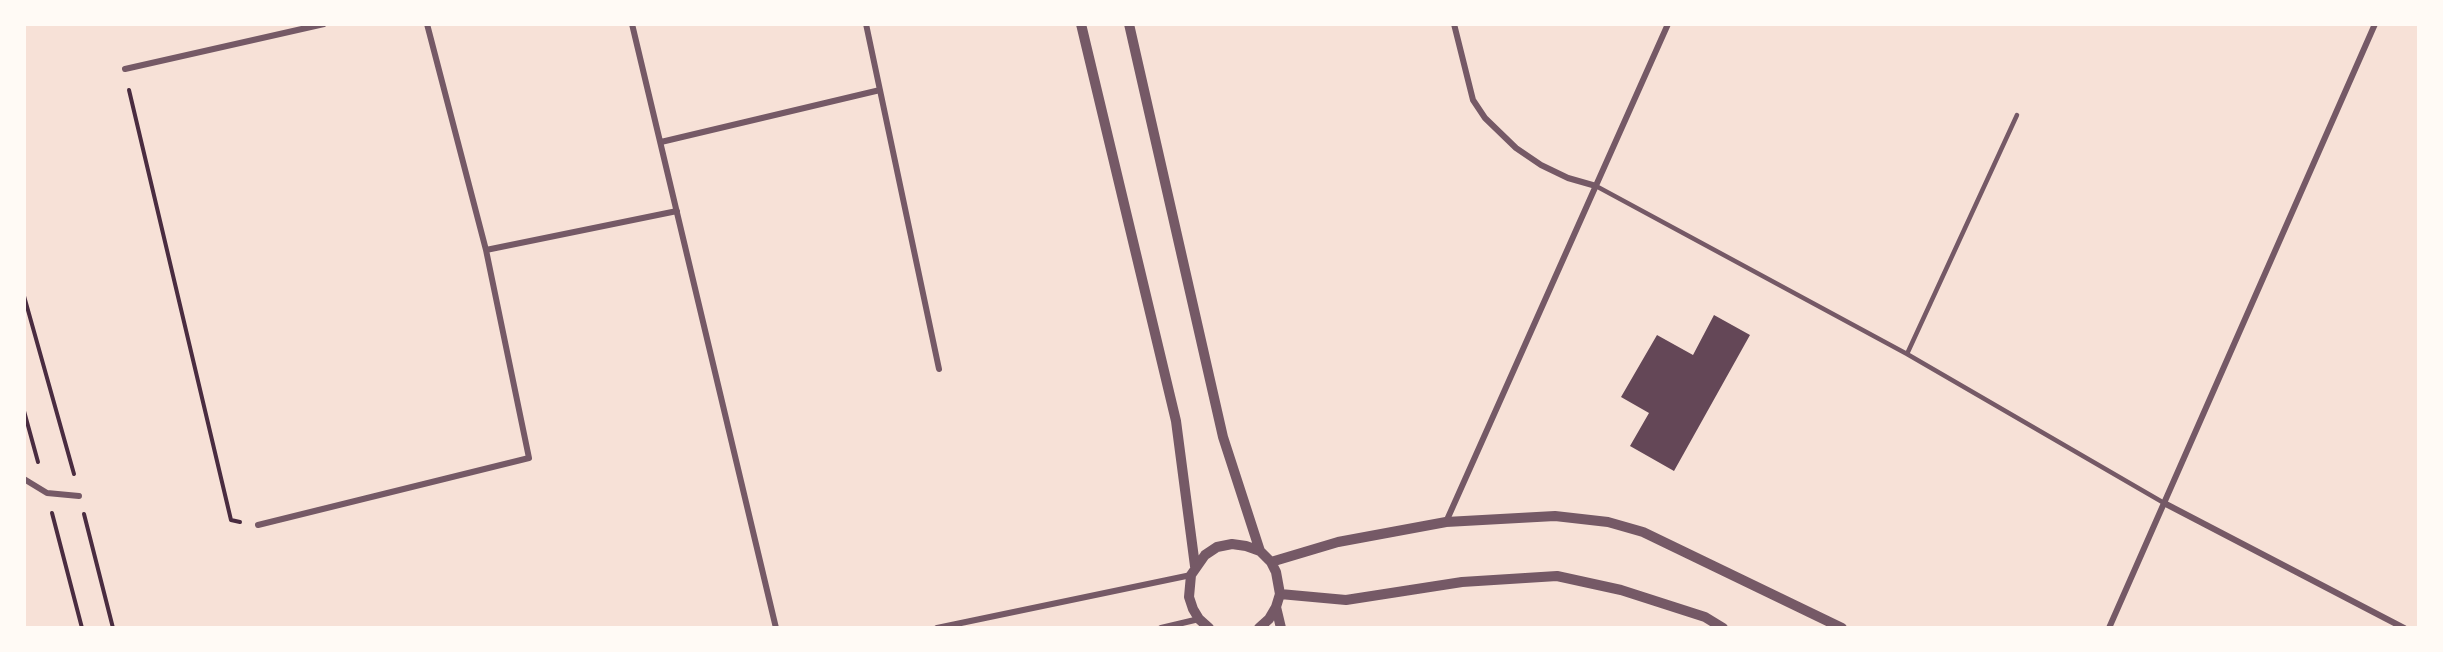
<!DOCTYPE html>
<style>
body{margin:0}
#map{position:relative;width:2443px;height:652px;overflow:hidden;background:#f7e1d7;font-family:"Fira Sans Condensed",sans-serif}
canvas{display:block}
.frame{position:absolute;inset:0;border:26px solid #fffaf5;pointer-events:none}
</style>
<div id="map">
<canvas width="2443" height="652"></canvas>
<div class="frame"></div>
</div>
<script>
const ctx = document.querySelector('canvas').getContext('2d');
ctx.lineJoin = 'round';
function fill(path, color) { ctx.fillStyle = color; ctx.fill(path, 'evenodd'); }
const toPath = rows => new Path2D(rows.map(r => 'M' + r).join(''));
function trace(path, color, width, dash) { ctx.strokeStyle = color; ctx.lineWidth = width; ctx.lineCap = dash ? 'butt' : 'round'; ctx.setLineDash(dash || []); ctx.stroke(path); }
const building = toPath([
 [1714,315,1750,335,1674,471,1630,446,1649,413,1621,397,1657,335,1693,355]
]);
const path = toPath([
 [129,90,231,520,240,522],
 [24,296,74,474],
 [24,411,38,462],
 [52,513,82,628],
 [84,514,113,628]
]);
const service = toPath([
 [1596,186,1907,354,2164,503],
 [1907,354,2017,115]
]);
const minor = toPath([
 [632,24,776,628],
 [866,24,939,369],
 [1454,24,1473,100,1485,118,1516,148,1541,165,1568,178,1596,186],
 [125,69,324,24],
 [661,142,880,90],
 [486,250,677,211],
 [24,479,47,493,79,496],
 [2164,503,2404,628],
 [1446,522,1668,24],
 [258,525,529,458,486,250,427,24],
 [937,628,1191,575],
 [1161,628,1199,619],
 [2109,628,2375,24]
]);
const tertiary = toPath([
 [1081,24,1176,421,1195,566],
 [1129,24,1223,437,1260,551],
 [1271,562,1338,542,1446,522,1555,516,1608,522,1643,532,1842,628],
 [1280,594,1346,600,1462,582,1557,576,1621,590,1705,617,1723,628],
 [1276,607,1281,628],
 [1209,628,1199,619,1193,609,1189,597,1191,575,1205,555,1217,547,1232,544,1246,546,1260,551,1271,562,1276,572,1280,594,1276,607,1269,619,1259,628]
]);
fill(building, '#644757');
trace(path, '#4a2c40', 4);
trace(service, '#755966', 4.5);
trace(minor, '#755966', 6);
trace(tertiary, '#755966', 10);
</script>
